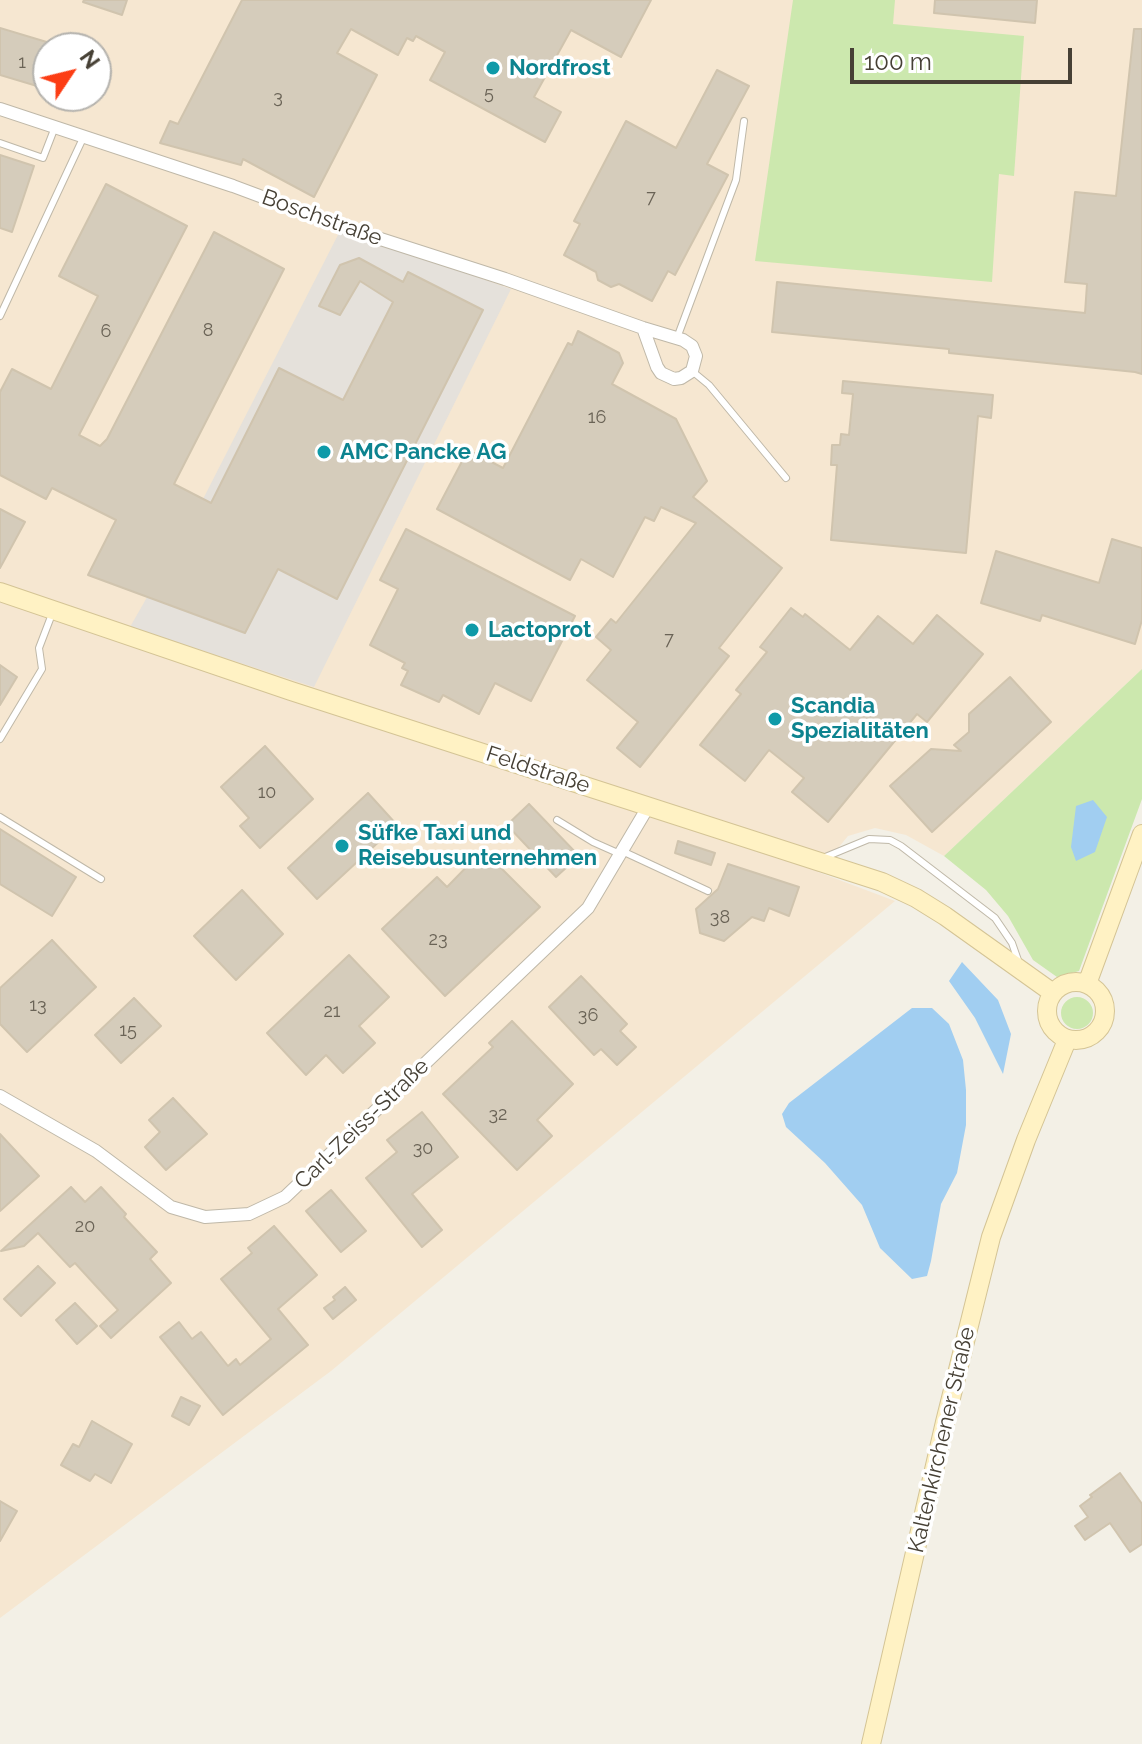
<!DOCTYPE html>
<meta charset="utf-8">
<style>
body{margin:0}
#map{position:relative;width:1142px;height:1744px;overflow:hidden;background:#f3f0e6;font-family:Raleway,sans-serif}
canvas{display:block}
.north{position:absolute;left:32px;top:32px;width:80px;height:80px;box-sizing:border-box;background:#fff;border:2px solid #b5b3ae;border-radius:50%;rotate:55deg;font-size:22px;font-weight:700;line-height:32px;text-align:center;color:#464035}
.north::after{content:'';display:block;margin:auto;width:28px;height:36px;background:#fc3d14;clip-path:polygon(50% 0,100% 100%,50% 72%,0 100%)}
.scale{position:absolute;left:850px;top:48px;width:222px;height:36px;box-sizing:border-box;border:4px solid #464035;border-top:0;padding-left:10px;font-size:24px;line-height:28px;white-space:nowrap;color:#464035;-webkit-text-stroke:6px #fff;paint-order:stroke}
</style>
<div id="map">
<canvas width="1142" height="1744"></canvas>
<div class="north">N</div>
<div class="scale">100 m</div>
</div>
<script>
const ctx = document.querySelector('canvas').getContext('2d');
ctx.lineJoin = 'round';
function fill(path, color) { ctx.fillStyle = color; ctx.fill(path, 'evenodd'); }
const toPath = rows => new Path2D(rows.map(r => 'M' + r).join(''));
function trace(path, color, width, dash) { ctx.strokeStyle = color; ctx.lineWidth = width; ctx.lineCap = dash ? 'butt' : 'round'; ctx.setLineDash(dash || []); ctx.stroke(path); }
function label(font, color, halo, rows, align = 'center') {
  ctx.font = font + ' Raleway,sans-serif'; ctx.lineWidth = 7; ctx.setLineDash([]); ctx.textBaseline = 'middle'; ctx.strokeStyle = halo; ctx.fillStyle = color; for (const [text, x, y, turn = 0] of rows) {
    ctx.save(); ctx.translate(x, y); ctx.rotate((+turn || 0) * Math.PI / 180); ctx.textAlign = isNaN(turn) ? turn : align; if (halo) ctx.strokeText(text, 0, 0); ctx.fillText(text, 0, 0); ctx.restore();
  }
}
const commercial = toPath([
 [0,0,1142,0,1142,669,944,856,906,835,875,828,848,836,818,872,895,901,331,1371,0,1618],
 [48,48,96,48,96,96,48,96]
]);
const industrial = toPath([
 [341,229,511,289,314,687,130,627,201,503]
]);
const green = toPath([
 [793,0,895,0,893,24,1024,36,1014,176,999,174,992,282,755,261],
 [1142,669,1142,799,1079,971,1057,977,1033,960,1008,916,986,890,944,856],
 '1061 1013a16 16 0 1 1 32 0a16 16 0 1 1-32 0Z'
]);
const water = toPath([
 [1093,800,1107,817,1095,852,1076,861,1071,847,1076,806],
 [962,962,998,1000,1011,1034,1003,1074,975,1018,949,981],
 [912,1008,932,1008,949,1024,963,1060,966,1090,966,1125,957,1173,941,1204,931,1261,927,1276,912,1279,880,1248,862,1205,825,1163,786,1127,782,1114,789,1103]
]);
const building = toPath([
 [84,0,127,0,122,15,83,2,84,0],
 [242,0,651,0,621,57,571,30,534,97,561,112,545,142,430,80,445,52,416,36,413,41,407,38,398,55,351,29,337,53,377,75,314,197,243,159,241,165,160,143,170,121,178,124,242,0],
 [935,0,1037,0,1035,23,934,13,935,0],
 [0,28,50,43,37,86,0,75,0,28],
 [1134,29,1142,29,1142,374,1135,372,949,353,949,349,772,332,777,282,1085,313,1087,284,1065,282,1075,192,1116,196,1134,29],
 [717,70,749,86,707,164,728,175,675,275,668,271,652,301,619,284,611,287,598,280,596,272,564,255,580,224,574,221,626,121,676,148,717,70],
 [0,155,34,166,12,232,0,228,0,155],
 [106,184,187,226,79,435,100,446,107,439,214,232,284,269,174,484,211,503,279,368,343,400,393,302,360,281,340,315,319,306,340,265,359,258,403,282,408,272,483,310,337,599,278,569,245,633,88,575,116,520,52,488,46,499,0,475,0,392,12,369,51,389,98,296,59,276,106,184],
 [578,331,619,353,623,363,612,384,676,419,707,481,693,497,782,568,719,648,729,656,640,767,617,748,638,722,587,680,611,650,596,637,611,619,616,623,696,523,661,507,654,521,645,517,613,577,581,559,570,580,437,509,468,450,503,468,568,343,572,345,578,331],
 [843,381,993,395,991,418,978,416,966,553,831,540,837,465,831,465,832,445,840,445,841,434,849,435,853,394,842,393,843,381],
 [0,509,25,522,0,568,0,509],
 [406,529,575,616,531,701,495,683,479,714,443,695,439,702,401,685,408,671,402,668,405,663,370,645,398,589,380,580,406,529],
 [1112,539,1142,548,1142,620,1135,644,1042,615,1040,621,981,603,996,551,1099,583,1112,539],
 [791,608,803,617,805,614,850,650,878,616,913,644,937,615,983,654,927,722,917,714,828,822,792,792,804,778,769,750,745,781,700,745,741,694,736,690,767,652,760,647,791,608],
 [0,665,17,677,0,705,0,665],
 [1010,677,1051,722,932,832,890,786,931,749,961,751,954,745,969,732,969,714,1010,677],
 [265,746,313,799,260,848,240,826,249,818,221,787,265,746],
 [368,793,397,825,317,899,288,868,368,793],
 [529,804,579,856,556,877,507,825,529,804],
 [0,829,76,877,52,916,0,884,0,829],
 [678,841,715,853,711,865,675,853,678,841],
 [483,850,540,907,445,996,382,929,437,877,447,887,483,850],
 [728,864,799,887,789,916,769,908,764,921,752,917,724,941,700,933,696,909,718,889,728,864],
 [242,890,283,934,236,980,194,936,242,890],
 [52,940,96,987,27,1052,0,1024,0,988,52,940],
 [349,955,389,997,359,1026,375,1043,343,1073,326,1055,306,1075,267,1033,349,955],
 [581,976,627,1024,620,1031,636,1047,617,1065,601,1049,594,1055,549,1007,581,976],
 [134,998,161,1026,121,1063,95,1035,134,998],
 [512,1021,573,1084,537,1120,552,1136,517,1170,443,1094,493,1047,489,1043,512,1021],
 [173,1098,207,1134,166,1170,145,1147,160,1132,149,1120,173,1098],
 [422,1112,458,1157,412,1194,442,1230,422,1247,366,1178,397,1152,387,1140,422,1112],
 [0,1134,39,1176,0,1211,0,1134],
 [71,1187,85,1202,101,1187,126,1214,124,1217,157,1252,150,1259,171,1283,111,1338,100,1326,118,1310,75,1263,70,1267,38,1233,24,1246,1,1251,71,1187],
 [331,1190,366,1231,341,1252,306,1211,331,1190],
 [274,1226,317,1275,278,1309,308,1345,223,1415,160,1337,179,1322,192,1339,201,1332,228,1366,236,1359,240,1365,271,1339,221,1279,252,1253,248,1248,274,1226],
 [38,1266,55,1283,21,1316,4,1299,38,1266],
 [345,1287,356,1300,333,1319,324,1308,335,1300,333,1297,345,1287],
 [75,1303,97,1326,77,1344,56,1320,75,1303],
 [181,1397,200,1406,189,1425,172,1416,181,1397],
 [92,1421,132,1444,111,1483,95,1474,90,1481,61,1465,73,1444,79,1447,92,1421],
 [1120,1473,1142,1504,1142,1544,1130,1552,1110,1523,1085,1540,1075,1526,1088,1517,1080,1506,1092,1497,1090,1495,1120,1473],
 [0,1501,17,1511,0,1541,0,1501]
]);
const lane = toPath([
 [0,143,43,158,55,127],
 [0,316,84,136],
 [677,338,736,180,744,121],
 [692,371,709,385,786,478],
 [0,739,42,669,39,648,52,614],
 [0,817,101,879],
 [557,820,593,842,620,854],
 [622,851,708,891],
 [823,858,869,839,890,840,901,846,995,918,1012,943,1019,963]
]);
const street = toPath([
 [0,109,233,186,340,226,505,279,643,328,683,340,692,346,696,356,692,371,681,378,674,379,661,373,657,367,643,328],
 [0,1096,96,1151,171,1207,205,1217,249,1214,285,1197,588,908,648,807]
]);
const secondary = toPath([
 [0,592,291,691,882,882,916,898,945,916,1053,993],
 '1047 1011a29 29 0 1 1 58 0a29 29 0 1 1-58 0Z',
 [1087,984,1142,834],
 [871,1744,945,1422,991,1237,1026,1140,1067,1040]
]);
const markers = [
 [493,68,8,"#0f9aa8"],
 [324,452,8,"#0f9aa8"],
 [472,630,8,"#0f9aa8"],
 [775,719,8,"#0f9aa8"],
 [342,846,8,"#0f9aa8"]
];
const numberNames = [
 ["1",22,63],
 ["5",489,94],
 ["3",278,98],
 ["7",651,198],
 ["8",208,331],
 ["6",106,332],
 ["16",597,418],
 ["7",669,640],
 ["10",267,793],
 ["38",720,918],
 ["23",438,940],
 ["13",38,1006],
 ["21",332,1012],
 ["36",588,1016],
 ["15",128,1031],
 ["32",498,1115],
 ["30",423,1149],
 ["20",85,1227]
];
const cultureNames = [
 ["Nordfrost",509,68],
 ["AMC Pancke AG",340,452],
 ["Lactoprot",488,630],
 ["Scandia",791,706],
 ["Spezialitäten",791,731],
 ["Süfke Taxi und",358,833],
 ["Reisebusunternehmen",358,858]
];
const streetNames = [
 ["Boschstraße",322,218,20],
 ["Feldstraße",538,770,18],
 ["Carl-Zeiss-Straße",362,1124,-44],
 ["Kaltenkirchener Straße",942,1440,-77]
];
fill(commercial, '#f6e7d1');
fill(industrial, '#e5e1db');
fill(green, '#cce8ae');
fill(water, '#a1cef1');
fill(building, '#d5ccbb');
trace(building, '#d0c4ae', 2);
trace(lane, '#bfb8a8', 8);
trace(street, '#bfb8a8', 14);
trace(secondary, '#d4c495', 20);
trace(lane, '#fff', 6);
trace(street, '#fff', 12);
trace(secondary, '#fff2c4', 18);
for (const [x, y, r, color] of markers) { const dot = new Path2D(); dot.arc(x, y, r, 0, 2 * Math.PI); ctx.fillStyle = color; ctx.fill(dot); trace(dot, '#fff', 3); }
label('18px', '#6a6356', null, numberNames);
label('bold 22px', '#0d838f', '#fff', cultureNames, 'left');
label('22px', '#464035', '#fff', streetNames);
</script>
